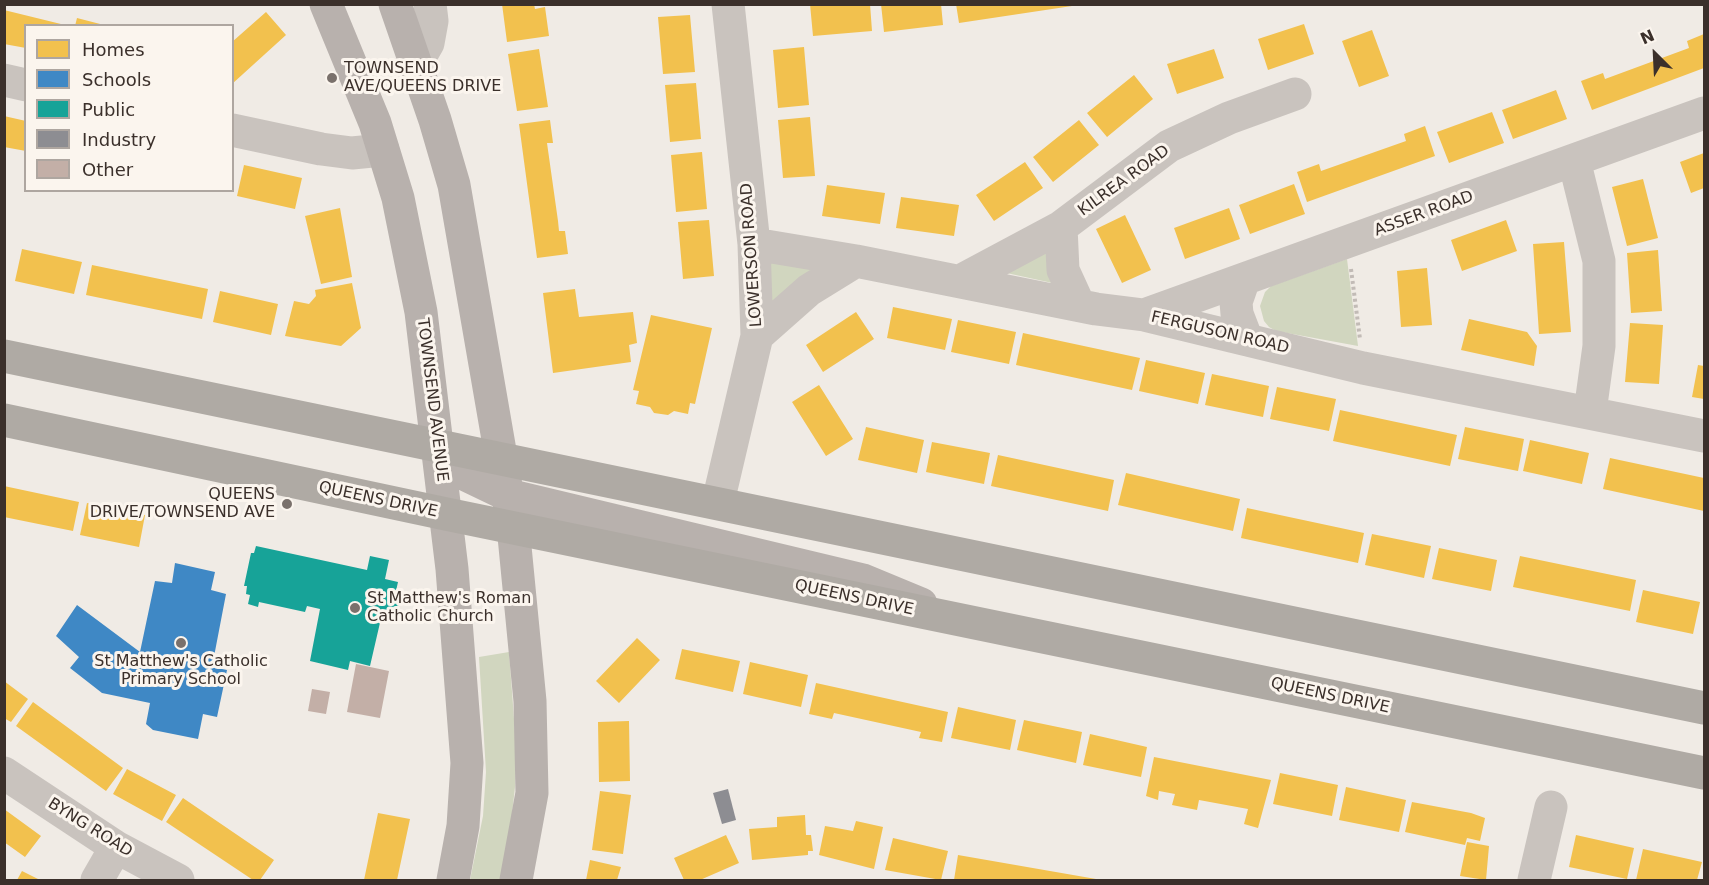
<!DOCTYPE html>
<style>
body{margin:0}
#map{position:relative;width:1709px;height:885px;overflow:hidden;background:#f0ebe5;font-family:"DejaVu Sans",sans-serif}
canvas{display:block}
.frame{position:absolute;inset:0;border:6px solid #3b302b;pointer-events:none}
.legend{position:absolute;left:24px;top:24px;width:210px;height:168px;box-sizing:border-box;background:#fbf5ee;border:2px solid #aea6a0;margin:0;padding:8px 10px;list-style:none;font-size:18px;color:#3b302b}
.legend li{display:flex;align-items:center;gap:12px;height:30px}
.legend b{width:30px;border:2px solid #aea6a0}
.north{position:absolute;left:1625px;top:24px;width:60px;height:60px;-webkit-text-stroke:4px #fbf5ee;paint-order:stroke;rotate:336deg;font-size:16px;font-weight:700;line-height:24px;text-align:center;color:#3b302b}
.north::after{content:'';display:block;margin:auto;width:21px;height:27px;background:#3b302b;clip-path:polygon(50% 0,100% 100%,50% 72%,0 100%)}
</style>
<div id="map">
<canvas width="1709" height="885"></canvas>
<div class="frame"></div>
<ul class="legend">
<li><b style="height:16px;background:#f2c14e"></b>Homes</li>
<li><b style="height:16px;background:#3f88c5"></b>Schools</li>
<li><b style="height:16px;background:#17a398"></b>Public</li>
<li><b style="height:16px;background:#8d8d92"></b>Industry</li>
<li><b style="height:16px;background:#c3afa7"></b>Other</li>
</ul>
<div class="north">N</div>
</div>
<script>
const ctx = document.querySelector('canvas').getContext('2d');
ctx.lineJoin = 'round';
function fill(path, color) { ctx.fillStyle = color; ctx.fill(path, 'evenodd'); }
const toPath = rows => new Path2D(rows.map(r => 'M' + r).join(''));
function trace(path, color, width, dash) { ctx.strokeStyle = color; ctx.lineWidth = width; ctx.lineCap = dash ? 'butt' : 'round'; ctx.setLineDash(dash || []); ctx.stroke(path); }
function label(font, color, halo, rows, align = 'center') {
  ctx.font = font + ' "DejaVu Sans",sans-serif'; ctx.lineWidth = 6; ctx.setLineDash([]); ctx.textBaseline = 'middle'; ctx.strokeStyle = halo; ctx.fillStyle = color; for (const [text, x, y, turn = 0] of rows) {
    ctx.save(); ctx.translate(x, y); ctx.rotate((+turn || 0) * Math.PI / 180); ctx.textAlign = isNaN(turn) ? turn : align; if (halo) ctx.strokeText(text, 0, 0); ctx.fillText(text, 0, 0); ctx.restore();
  }
}
const green = toPath([
 [1046,250,1057,284,1002,272],
 [1347,259,1358,346,1276,331,1269,327,1264,321,1260,306,1265,292,1271,286],
 [770,262,817,267,772,306],
 [509,652,516,745,515,787,509,841,501,880,470,880,483,816,486,772,479,657]
]);
const homes = toPath([
 [502,4,534,4,535,9,545,7,549,36,507,42],
 [810,4,870,4,872,31,813,36],
 [881,4,941,4,943,25,884,32],
 [956,4,1072,4,1072,6,959,23],
 [4,10,65,25,65,26,26,26,26,48,4,44],
 [266,12,286,35,232,84,232,42],
 [690,15,695,72,663,74,658,17],
 [77,18,104,25,104,26,75,26],
 [1304,24,1314,54,1268,70,1258,39],
 [1372,30,1389,76,1359,87,1342,41],
 [1704,34,1704,68,1592,110,1581,81,1603,73,1605,79,1689,48,1687,41],
 [804,47,809,105,778,108,773,50],
 [539,49,548,107,517,111,508,54],
 [1214,49,1224,78,1177,94,1167,64],
 [1134,75,1153,99,1107,137,1087,113],
 [696,83,701,139,670,142,665,85],
 [1556,90,1567,119,1513,139,1502,110],
 [1492,112,1504,143,1449,163,1437,132],
 [4,116,26,121,26,151,4,147],
 [810,117,815,176,783,178,778,120],
 [550,120,553,143,547,143,558,221,559,231,565,231,568,254,537,258,519,124],
 [1079,120,1099,145,1053,182,1033,157],
 [1425,126,1435,156,1307,202,1297,172,1319,164,1321,171,1406,141,1404,134],
 [702,152,707,209,676,212,671,155],
 [1704,153,1704,188,1691,193,1680,162],
 [1025,162,1043,188,994,221,976,195],
 [244,165,302,178,295,209,237,196],
 [1643,179,1658,238,1627,246,1612,187],
 [1294,184,1305,214,1250,234,1239,205],
 [827,185,885,193,880,224,822,216],
 [901,197,959,205,954,236,896,228],
 [340,208,352,277,321,284,305,216],
 [1229,208,1240,239,1185,259,1174,228],
 [1125,215,1151,270,1122,283,1096,229],
 [709,220,714,276,683,279,678,222],
 [1506,220,1517,251,1462,271,1451,240],
 [1564,242,1571,332,1539,334,1533,244],
 [22,249,82,262,74,294,15,281],
 [1658,250,1662,311,1631,313,1627,253],
 [92,265,208,289,202,319,86,295],
 [1427,268,1432,325,1401,327,1397,271],
 [352,283,361,328,341,346,285,336,294,301,309,304,316,296,315,290],
 [575,289,579,317,633,312,637,343,629,345,631,362,553,373,543,293],
 [220,291,278,304,271,335,213,322],
 [893,307,952,319,945,350,887,338],
 [856,312,874,339,823,372,806,345],
 [651,315,712,328,695,404,690,403,688,414,674,411,668,415,654,413,650,407,636,404,639,391,633,390],
 [1469,319,1527,332,1537,346,1534,366,1461,350],
 [958,320,1016,332,1009,364,951,352],
 [1630,323,1663,325,1659,384,1625,382],
 [1023,333,1140,358,1132,390,1016,365],
 [1146,360,1205,373,1198,404,1139,391],
 [1698,365,1704,366,1704,399,1692,397],
 [1212,374,1269,386,1263,417,1205,405],
 [819,385,853,439,826,456,792,402],
 [1277,387,1336,399,1329,431,1270,419],
 [1340,410,1457,435,1450,466,1333,441],
 [866,427,924,440,917,473,858,460],
 [1465,427,1524,439,1518,471,1458,459],
 [1530,440,1589,453,1582,484,1523,471],
 [932,442,990,453,984,484,926,472],
 [998,455,1114,480,1108,511,991,486],
 [1610,458,1704,478,1704,511,1603,489],
 [1126,473,1240,499,1233,531,1118,505],
 [4,486,79,502,73,531,4,517],
 [87,503,145,515,139,547,80,535],
 [1247,508,1364,533,1358,563,1241,538],
 [1372,534,1431,546,1424,578,1365,565],
 [1439,548,1497,560,1491,591,1432,579],
 [1520,556,1636,580,1630,611,1513,587],
 [1643,590,1700,602,1693,634,1636,622],
 [637,638,660,660,619,703,596,681],
 [682,649,740,661,733,692,675,679],
 [750,662,808,675,801,707,743,694],
 [4,681,28,699,11,722,4,718],
 [816,683,948,712,942,742,919,738,921,732,834,713,832,719,809,714],
 [33,702,123,768,106,791,16,726],
 [958,707,1016,720,1010,750,951,738],
 [1024,720,1082,732,1076,763,1017,750],
 [629,721,630,781,599,782,598,722],
 [1090,734,1147,747,1141,777,1083,765],
 [1154,757,1271,780,1258,828,1244,824,1248,809,1199,800,1197,810,1172,805,1175,794,1159,791,1158,800,1146,796],
 [127,769,176,795,162,821,113,794],
 [1280,773,1338,785,1332,816,1273,804],
 [1346,787,1406,800,1399,832,1339,820],
 [600,791,631,795,623,854,592,850],
 [183,798,274,860,260,880,253,880,166,822],
 [1412,802,1471,813,1485,818,1480,841,1467,838,1465,845,1405,832],
 [4,809,41,836,25,857,4,842],
 [378,813,410,819,397,880,364,880],
 [805,815,806,835,811,835,813,851,808,851,808,855,752,860,749,829,777,827,777,817],
 [856,821,883,827,874,869,819,855,825,826,853,831],
 [726,835,739,863,700,880,684,880,674,858],
 [1576,835,1634,848,1627,879,1569,867],
 [893,838,948,851,941,880,885,870],
 [1467,842,1489,846,1486,880,1460,876],
 [1643,849,1702,862,1697,880,1636,880],
 [958,855,1096,879,1096,880,954,880],
 [590,860,621,867,617,880,586,880],
 [22,871,40,880,17,880]
]);
const schools = toPath([
 [175,563,215,572,211,590,226,594,212,667,227,670,217,717,203,714,198,739,153,730,146,724,150,703,102,693,70,668,79,657,56,636,77,605,140,652,155,581,172,583]
]);
const public = toPath([
 [256,546,367,570,370,556,389,560,385,579,398,582,396,591,402,597,401,605,392,608,390,616,382,614,370,666,350,661,348,670,310,661,320,609,307,606,305,612,259,602,258,607,248,604,250,595,246,594,247,586,244,586,251,553,254,553]
]);
const industry = toPath([
 [728,789,736,820,722,824,713,793]
]);
const building = toPath([
 [356,664,389,671,380,718,347,712],
 [312,689,330,692,326,714,308,711]
]);
const path = toPath([
 [1351,269,1360,339]
]);
const minor = toPath([
 [416,64,428,43,432,21,430,4],
 [4,80,26,85],
 [232,130,321,149,352,153,383,150],
 [1574,160,1599,261,1599,346,1590,412],
 [1061,227,1063,270,1079,305],
 [754,244,856,261],
 [1244,279,1236,302,1237,314,1247,340],
 [960,281,1061,227,1169,146,1229,118,1295,94],
 [1144,315,1704,113],
 [757,336,809,290,856,261,1096,309,1144,315,1363,368,1704,436],
 [718,502,757,336,754,244,728,4],
 [4,773,116,847,178,880],
 [97,880,116,847],
 [1534,880,1551,807]
]);
const major = toPath([
 [326,4,375,123,398,198,421,312,452,569,467,763,463,826,453,880],
 [395,4,435,120,454,185,513,526,530,701,532,793,516,880],
 [439,447,458,471,508,495,863,580,921,604]
]);
const highway = toPath([
 [4,356,1704,708],
 [4,420,446,514,1704,773]
]);
const markers = [
 [332,78,6,"#7a716c"],
 [287,504,6,"#7a716c"],
 [355,608,6,"#7a716c"],
 [181,643,6,"#7a716c"]
];
const poiNames = [
 ["TOWNSEND",344,69],
 ["AVE/QUEENS DRIVE",344,87],
 ["QUEENS",275,495,"right"],
 ["DRIVE/TOWNSEND AVE",275,513,"right"],
 ["St Matthew's Roman",367,599],
 ["Catholic Church",367,617],
 ["St Matthew's Catholic",181,662,"center"],
 ["Primary School",181,680,"center"]
];
const streetNames = [
 ["KILREA ROAD",1124,181,-36],
 ["ASSER ROAD",1424,214,-20],
 ["LOWERSON ROAD",752,255,-94],
 ["FERGUSON ROAD",1220,333,13],
 ["TOWNSEND AVENUE",432,400,83],
 ["QUEENS DRIVE",378,500,12],
 ["QUEENS DRIVE",854,598,12],
 ["QUEENS DRIVE",1330,696,12],
 ["BYNG ROAD",90,828,32]
];
fill(green, '#d1d6bf');
fill(homes, '#f2c14e');
fill(schools, '#3f88c5');
fill(public, '#17a398');
fill(industry, '#8d8d92');
fill(building, '#c3afa7');
trace(path, '#c2bbb6', 4, [3, 3]);
trace(minor, '#c9c3be', 33);
trace(major, '#b8b1ad', 33);
trace(highway, '#afaaa4', 33);
for (const [x, y, r, color] of markers) { const dot = new Path2D(); dot.arc(x, y, r, 0, 2 * Math.PI); ctx.fillStyle = color; ctx.fill(dot); trace(dot, '#fbf5ee', 2); }
label('16px', '#3b302b', '#fbf5ee', poiNames, 'left');
label('16px', '#3b302b', '#fbf5ee', streetNames);
</script>
